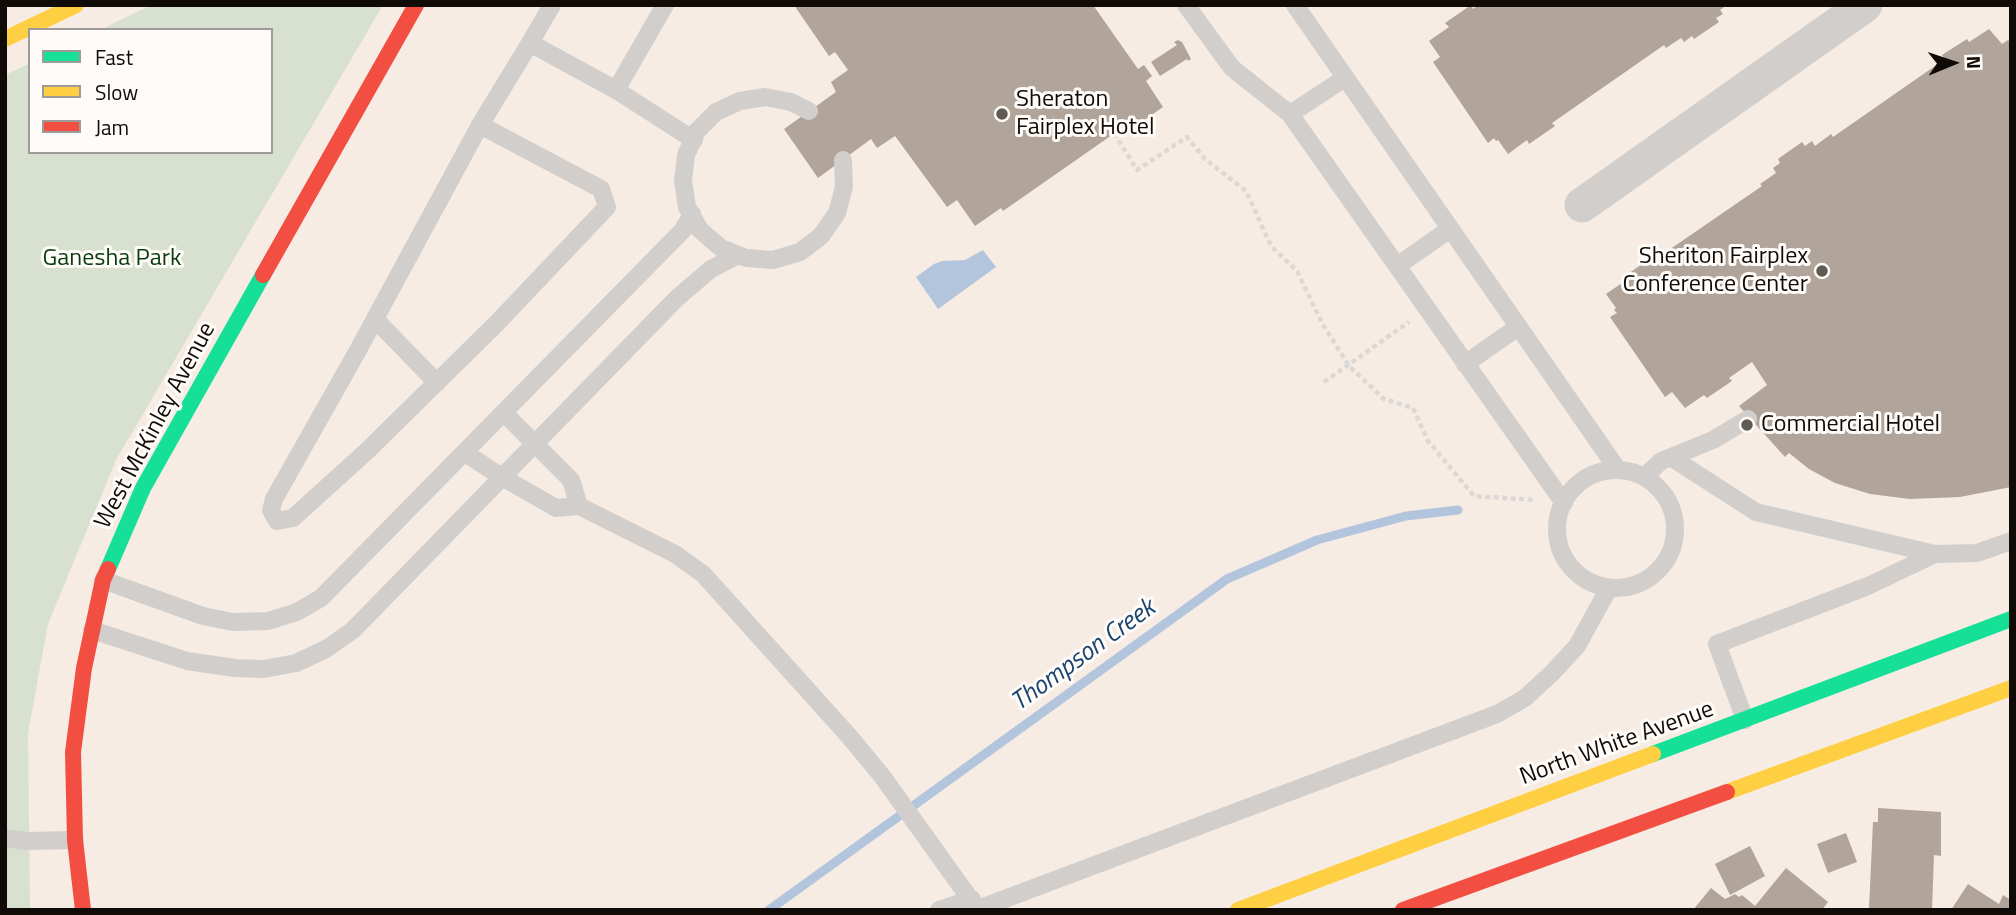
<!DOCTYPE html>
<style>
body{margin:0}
#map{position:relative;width:2016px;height:915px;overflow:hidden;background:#f6ece4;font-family:"Titillium Web",sans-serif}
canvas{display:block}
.frame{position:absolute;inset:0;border:7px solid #100b07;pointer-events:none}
.legend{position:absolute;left:28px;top:28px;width:245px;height:126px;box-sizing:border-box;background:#fffbf8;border:2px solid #9f9b98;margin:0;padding:9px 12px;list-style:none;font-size:21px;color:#100b07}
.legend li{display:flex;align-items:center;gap:14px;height:35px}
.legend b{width:35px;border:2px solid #9f9b98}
.north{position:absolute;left:1918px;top:28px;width:70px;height:70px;-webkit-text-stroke:5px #fffbf8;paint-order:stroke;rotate:88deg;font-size:19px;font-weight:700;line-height:28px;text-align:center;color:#100b07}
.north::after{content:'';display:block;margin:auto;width:24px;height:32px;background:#100b07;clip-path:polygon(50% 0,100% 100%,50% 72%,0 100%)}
</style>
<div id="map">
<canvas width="2016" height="915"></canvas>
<div class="frame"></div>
<ul class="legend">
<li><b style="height:9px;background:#16e098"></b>Fast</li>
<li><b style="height:9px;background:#ffcf43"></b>Slow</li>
<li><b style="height:9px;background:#f24e42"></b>Jam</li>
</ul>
<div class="north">N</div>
</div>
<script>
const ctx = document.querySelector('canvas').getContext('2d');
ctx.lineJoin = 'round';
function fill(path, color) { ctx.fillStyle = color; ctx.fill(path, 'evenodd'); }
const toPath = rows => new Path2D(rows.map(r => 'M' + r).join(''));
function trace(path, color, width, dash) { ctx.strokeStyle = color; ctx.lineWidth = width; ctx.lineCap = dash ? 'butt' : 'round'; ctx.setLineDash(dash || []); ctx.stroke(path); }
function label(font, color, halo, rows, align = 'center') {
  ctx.font = font + ' "Titillium Web",sans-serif'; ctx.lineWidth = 6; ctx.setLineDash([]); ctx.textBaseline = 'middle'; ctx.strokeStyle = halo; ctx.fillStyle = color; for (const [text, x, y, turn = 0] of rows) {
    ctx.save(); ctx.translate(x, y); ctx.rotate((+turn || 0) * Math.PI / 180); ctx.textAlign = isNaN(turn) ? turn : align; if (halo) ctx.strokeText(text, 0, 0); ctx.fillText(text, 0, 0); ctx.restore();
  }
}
const green = toPath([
 [151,5,383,5,116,460,48,624,28,733,30,910,5,910,5,75,30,63,30,152,271,152,271,30,100,30]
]);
const water = toPath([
 [983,250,996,267,938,309,916,277,934,264,942,261,965,260]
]);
const stream = toPath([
 [769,910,1227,579,1317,540,1406,516,1458,510]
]);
const building = toPath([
 [794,5,1063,5,1065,7,1093,5,1138,69,1144,65,1152,76,1146,81,1163,107,1136,126,1132,121,1003,211,1001,208,975,226,957,200,947,207,895,136,877,148,871,139,818,178,784,129,836,92,831,82,848,70,835,52,829,56],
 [1471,5,1473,9,1479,5,1727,5,1720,10,1723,14,1716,18,1719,22,1694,39,1692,36,1684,42,1681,38,1666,48,1664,45,1552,123,1555,126,1529,144,1527,140,1508,154,1498,140,1496,141,1494,138,1488,143,1433,62,1440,57,1429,41,1449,27,1445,23],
 [1989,29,2002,44,2008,40,2011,43,2011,487,1960,497,1910,499,1870,494,1835,483,1809,469,1789,453,1785,457,1739,406,1767,385,1752,362,1729,378,1732,381,1707,398,1704,395,1685,408,1672,392,1665,397,1610,317,1617,313,1614,310,1616,308,1606,294,1625,281,1622,278,1648,260,1650,263,1762,186,1760,184,1776,173,1773,168,1780,163,1778,159,1802,142,1805,146,1812,141,1815,146,1831,134,1833,137,1945,59,1942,55,1967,39,1969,42],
 [1178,40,1182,42,1191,59,1188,61,1187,59,1160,76,1151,62,1177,45,1174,42],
 [1878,808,1941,812,1941,856,1934,855,1932,910,1869,909,1873,822,1878,822],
 [1846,833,1857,862,1828,873,1817,844],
 [1750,846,1765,876,1730,895,1715,864],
 [1786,868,1828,902,1822,910,1693,910,1711,888,1725,899,1735,894,1739,897,1742,895,1755,906],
 [1968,884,1999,904,2003,895,2011,900,2011,910,1951,910]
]);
const path = toPath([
 [1114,133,1137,170,1187,137,1205,159,1246,191,1271,246,1297,271,1322,323,1349,366,1384,399,1413,408,1428,441,1474,496,1535,500],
 [1324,382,1409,322]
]);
const lane = toPath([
 [665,5,616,90,694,140],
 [1186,5,1232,68,1290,114,1564,503],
 [1295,5,1618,470],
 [530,43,552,5],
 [809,111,791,102,765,97,740,101,716,112,697,131,686,155,683,181,687,207,700,230,721,248,746,258,773,260,800,252,821,236,837,213,844,187,843,160],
 [1290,114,1345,78],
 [480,125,357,352,274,499,271,510,277,521,293,518,368,450,497,323,607,207,601,189,480,125,530,43,616,90],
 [1397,266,1450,229],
 [375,319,437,383],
 [1465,364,1518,327],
 [504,413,571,480,579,506],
 [465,453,502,477,556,508,579,506,675,554,703,574,848,735,882,776,978,910],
 [1672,458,1756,512,1935,554,1977,553,2011,541],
 '1557 529a59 59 0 1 1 118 0a59 59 0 1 1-118 0Z',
 [1644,477,1661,461,1713,440,1748,419],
 [103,580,203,616,233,622,268,621,297,612,321,598,683,230,692,214],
 [92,630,187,661,235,668,264,669,296,663,326,649,353,630,677,298,711,269,738,255],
 [1745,720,1717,644,1868,586,1935,554],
 [5,838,26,841,75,840],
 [978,909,1497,714,1525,698,1552,673,1577,646,1609,588],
 [939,910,972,899]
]);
const street = toPath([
 [1582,205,1865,5]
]);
const fast = toPath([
 [108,569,143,488,263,275],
 [1653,754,2011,619]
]);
const slow = toPath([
 [5,39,76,5],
 [1727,792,2011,688],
 [1238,910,1653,754]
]);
const jam = toPath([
 [263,275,416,5],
 [83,910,75,840,73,752,84,668,103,580,108,569],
 [1403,910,1727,792]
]);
const markers = [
 [1002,114,7,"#605a54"],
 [1822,271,7,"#605a54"],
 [1747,425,7,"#605a54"]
];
const poiNames = [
 ["Sheraton",1016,100],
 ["Fairplex Hotel",1016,128],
 ["Sheriton Fairplex",1808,257,"right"],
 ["Conference Center",1808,285,"right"],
 ["Commercial Hotel",1761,425]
];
const parkNames = [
 ["Ganesha Park",112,259]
];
const streetNames = [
 ["West McKinley Avenue",156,426,-62],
 ["North White Avenue",1617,744,-20]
];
const waterNames = [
 ["Thompson Creek",1084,656,-36]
];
fill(green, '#d8e0cf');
fill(water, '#b3c5dc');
trace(stream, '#b3c5dc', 9);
fill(building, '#b0a49b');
trace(path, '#dbd8d6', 4.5, [5, 3.5]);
trace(lane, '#d1cecc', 18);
trace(street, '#d1cecc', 35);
trace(fast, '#16e098', 16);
trace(slow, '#ffcf43', 16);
trace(jam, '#f24e42', 16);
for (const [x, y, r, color] of markers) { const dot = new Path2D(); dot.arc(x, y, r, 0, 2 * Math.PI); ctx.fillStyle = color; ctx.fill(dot); trace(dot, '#fffbf8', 2.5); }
label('24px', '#100b07', '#fffbf8', poiNames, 'left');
label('24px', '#093d0f', '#fffbf8', parkNames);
label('24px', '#100b07', '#fffbf8', streetNames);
label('italic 26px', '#194472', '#fffbf8', waterNames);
</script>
